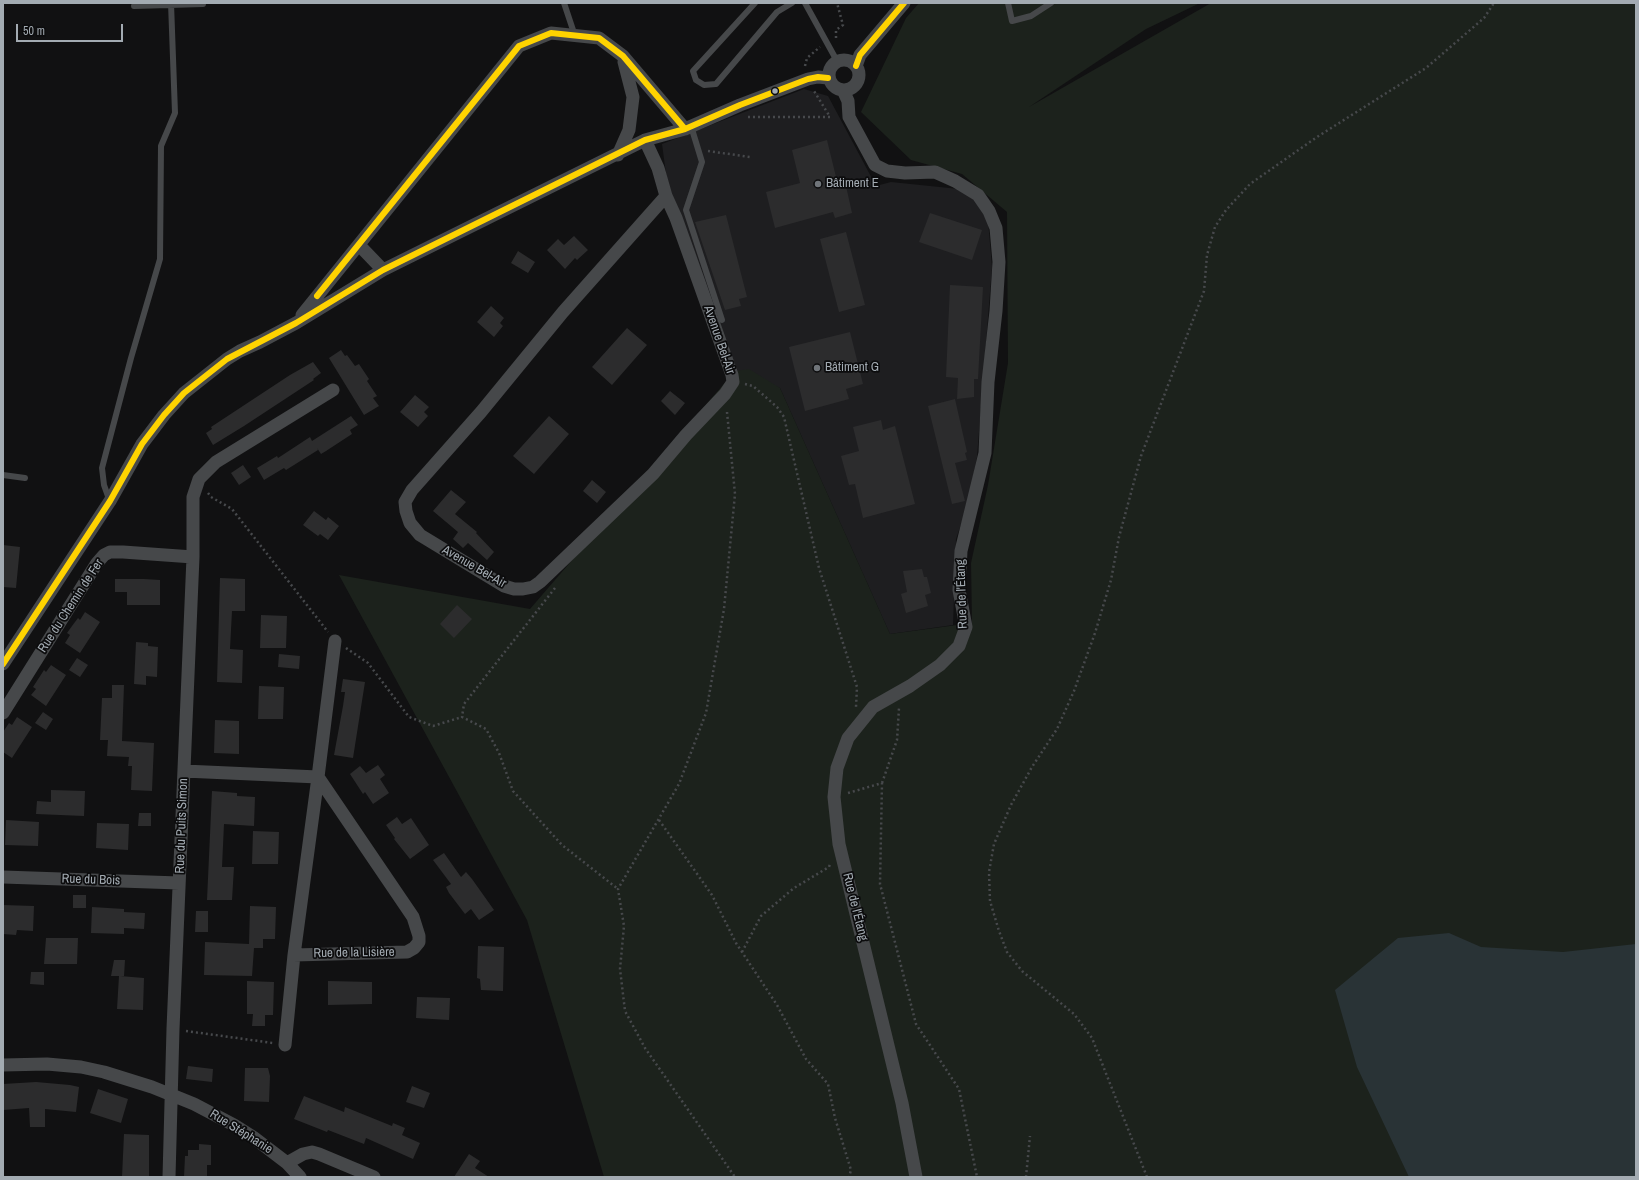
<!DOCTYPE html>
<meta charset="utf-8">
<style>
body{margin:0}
#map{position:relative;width:1639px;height:1180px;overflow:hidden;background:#111112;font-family:"Archivo Narrow",sans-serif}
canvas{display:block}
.frame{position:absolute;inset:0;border:4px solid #a3abb2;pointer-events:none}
.scale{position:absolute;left:16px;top:24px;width:107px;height:18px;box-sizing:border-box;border:2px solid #a3abb2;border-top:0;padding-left:5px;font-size:12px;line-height:14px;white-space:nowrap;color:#a3abb2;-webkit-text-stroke:3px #0c0c0d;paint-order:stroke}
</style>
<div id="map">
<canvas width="1639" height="1180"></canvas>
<div class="frame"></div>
<div class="scale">50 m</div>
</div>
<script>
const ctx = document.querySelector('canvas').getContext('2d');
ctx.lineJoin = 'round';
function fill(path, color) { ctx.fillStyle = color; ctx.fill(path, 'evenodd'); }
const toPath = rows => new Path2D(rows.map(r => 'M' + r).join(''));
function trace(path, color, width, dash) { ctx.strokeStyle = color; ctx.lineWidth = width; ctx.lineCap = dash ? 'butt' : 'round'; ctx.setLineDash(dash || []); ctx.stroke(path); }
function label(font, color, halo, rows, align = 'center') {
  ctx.font = font + ' "Archivo Narrow",sans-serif'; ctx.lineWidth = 3.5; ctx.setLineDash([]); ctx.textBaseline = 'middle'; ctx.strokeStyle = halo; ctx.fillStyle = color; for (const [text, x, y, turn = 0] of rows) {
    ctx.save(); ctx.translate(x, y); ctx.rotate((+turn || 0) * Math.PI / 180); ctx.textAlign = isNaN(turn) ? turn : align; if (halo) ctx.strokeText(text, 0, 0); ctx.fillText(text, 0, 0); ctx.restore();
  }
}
const built = toPath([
 [804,89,828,96,876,186,891,182,959,189,976,201,988,220,992,267,977,457,967,507,956,539,953,625,890,634,780,388,735,371,667,181,662,144]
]);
const green = toPath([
 [919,3,1200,3,1146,29,1029,107,1211,3,1636,3,1636,1177,604,1177,527,920,339,575,530,609,735,371,749,369,780,388,890,634,972,623,971,563,988,485,1008,363,1007,212,962,174,911,160,861,112,906,18]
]);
const water = toPath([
 [1449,933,1481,947,1563,952,1636,944,1636,1177,1409,1177,1357,1067,1335,990,1398,938]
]);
const building = toPath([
 [827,140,837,181,840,188,846,186,852,213,835,218,833,212,775,228,766,192,800,183,792,150],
 [930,213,982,230,972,260,919,242],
 [726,215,747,297,739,299,741,306,725,310,695,222],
 [846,232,865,305,839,312,820,239],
 [574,236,588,250,577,260,575,258,565,269,547,250,558,239,564,245],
 [518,251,535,262,528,273,511,263],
 [950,285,983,287,978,379,974,379,974,397,957,399,958,378,946,377],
 [491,306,504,318,500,323,503,326,494,337,477,322],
 [627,328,647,345,612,385,592,367],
 [850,332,863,384,846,389,849,399,805,411,789,347],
 [341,350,345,356,347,355,355,366,359,364,369,379,367,381,377,396,373,398,379,406,364,415,329,358],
 [313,362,321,373,313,379,314,380,244,426,213,445,206,433,212,429,211,427,290,375],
 [670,391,685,403,675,415,661,401],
 [415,395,429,407,424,412,428,416,418,427,400,412],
 [955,399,967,452,965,453,967,460,955,463,965,501,952,504,928,406],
 [351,416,358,425,350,430,352,434,326,451,321,454,317,448,318,450,286,470,284,468,264,480,257,468,277,456,278,458,310,437,312,441],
 [549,416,569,434,534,474,513,456],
 [881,420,883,430,895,426,915,504,863,518,855,484,849,485,841,456,859,451,853,427],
 [243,465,251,477,239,485,231,473],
 [592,480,606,492,597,503,583,491],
 [451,490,466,502,455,514,477,532,476,533,494,552,487,560,468,543,463,548,453,539,458,532,433,511],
 [314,511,326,520,328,517,339,526,328,540,320,534,318,536,303,525],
 [3,545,20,547,16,588,3,587],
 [922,569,924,577,927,577,931,593,925,595,928,606,906,613,901,594,907,592,903,571],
 [220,578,245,579,245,611,232,611,230,649,243,650,242,683,217,682],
 [115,579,144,579,160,580,160,605,127,605,127,592,115,592],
 [457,605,472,619,454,638,440,624],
 [85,612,100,622,80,653,65,643,70,635,67,633,72,626,78,618,80,620],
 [261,615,287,616,286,648,260,648],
 [136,642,148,643,148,646,158,647,157,677,146,676,146,685,134,684],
 [279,654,300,656,299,669,278,667],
 [77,658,88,665,80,677,69,670],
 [51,665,66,675,46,706,31,695,36,689,33,687,44,670,46,672],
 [343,679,365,682,353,758,334,755,343,706,345,692,341,692],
 [112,685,124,685,122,741,154,743,152,791,131,790,132,766,128,766,129,757,107,756,108,740,100,740,102,698,112,698],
 [259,686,284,687,283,719,258,719],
 [43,712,53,719,46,730,35,723],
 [17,717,32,727,12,758,3,752,3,732,9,723,12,725],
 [215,720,239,721,239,754,214,753],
 [378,765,385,775,380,779,389,793,373,804,365,792,363,794,350,774,360,766,366,773],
 [51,790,85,791,84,816,36,814,37,801,51,802],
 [212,791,237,793,237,796,255,797,254,826,224,824,222,867,234,867,232,900,207,900],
 [139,813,151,813,151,826,138,826],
 [397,817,402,824,411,818,429,845,410,859,394,839,395,838,386,825],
 [6,820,39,822,38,846,5,845],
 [97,823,129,824,128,850,96,848],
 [253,831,279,832,278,864,252,864],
 [444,853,461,877,466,872,472,879,494,910,479,920,471,909,465,914,449,893,446,887,451,884,433,860],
 [73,895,86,895,86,908,73,908],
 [3,905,34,906,33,931,17,930,16,935,3,934],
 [250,906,276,907,275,939,263,939,263,948,254,948,252,976,204,975,205,942,249,944],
 [92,907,124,909,124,912,145,913,144,929,124,928,124,934,91,933],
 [196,911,208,911,208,932,195,932],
 [46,938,78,938,77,964,44,964],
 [478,946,504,947,503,991,481,990,480,979,477,978],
 [114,960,125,960,124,976,120,976,144,978,143,1010,117,1009,119,976,111,976],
 [31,972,44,972,44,985,30,984],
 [247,981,274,982,273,1015,265,1015,265,1026,252,1026,253,1014,247,1014],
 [328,981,372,982,372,1004,328,1005],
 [417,997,450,998,449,1020,416,1018],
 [188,1066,213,1069,212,1082,186,1079],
 [245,1068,268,1068,270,1076,269,1102,244,1101],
 [36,1082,70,1085,79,1087,76,1112,45,1109,45,1127,30,1127,29,1108,3,1110,3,1084],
 [412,1086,430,1093,424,1108,406,1102],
 [98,1089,128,1099,121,1123,90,1113],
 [304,1096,344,1112,345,1107,392,1126,393,1123,405,1128,402,1135,420,1143,413,1159,366,1138,364,1144,328,1130,327,1132,294,1119],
 [124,1134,149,1135,149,1177,122,1177],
 [199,1144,211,1145,211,1165,207,1165,207,1177,184,1177,185,1156,188,1156,188,1150,199,1150],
 [469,1154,480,1161,475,1168,489,1177,454,1177]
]);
const path = toPath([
 [836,38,836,30,843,25,837,3],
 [805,66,807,58,820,47],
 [748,117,830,117,814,91],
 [708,151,750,157],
 [745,384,753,386,777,407,784,417,819,568,857,687,856,707],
 [727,412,735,494,724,609,706,713,679,784,618,889,624,926,620,969,625,1011,645,1048,735,1177],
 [208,493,211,497,232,509,328,632],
 [555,588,464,704,462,717,486,729,499,753,513,791,562,845,618,889],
 [346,648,368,663,409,717,433,726,462,717],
 [882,783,897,740,899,708],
 [848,793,882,783,880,884,916,1024,959,1089,977,1177],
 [659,820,712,895,736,943,777,1005,806,1059,828,1084,835,1118,851,1170,849,1177],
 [742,952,761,916,794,888,829,867,830,864],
 [186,1031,273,1043],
 [1026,1177,1030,1136],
 [1147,1177,1092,1038,1074,1014,1022,971,1007,952,999,931,990,901,989,872,994,844,1011,805,1032,767,1057,729,1074,691,1095,633,1111,580,1119,537,1141,456,1204,291,1207,255,1215,227,1226,210,1250,184,1317,137,1426,68,1484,18,1494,3]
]);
const lane = toPath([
 [564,3,575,36],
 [755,3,693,71,696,80,704,85,716,84,777,12,792,3],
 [805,3,837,61],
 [1008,3,1012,21,1031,16,1051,3],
 [134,6,203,4],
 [691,126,702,162,686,210,722,320],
 [3,475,25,478],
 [109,499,104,485,102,468,131,358,160,259,161,146,175,113,171,3]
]);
const street = toPath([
 '829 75a15 15 0 1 1 30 0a15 15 0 1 1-30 0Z',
 [856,66,860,55,904,3],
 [843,90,848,101,849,117,875,165,887,171,905,173,935,172,955,181,978,195,989,211,996,228,999,262,996,311,988,382,985,453,961,551,959,590,966,627,959,646,940,665,910,686,873,707,848,738,837,768,834,797,839,844,902,1103,916,1177],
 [645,140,658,168,666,196,676,218,732,375,733,382,725,394,686,435,653,474,540,582,533,587,523,589,514,589,504,586,420,535,410,523,406,511,405,502,412,490,481,412,563,312,666,196],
 [618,155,629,130,633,97,624,62],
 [359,245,383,270],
 [302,315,519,46,551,33,599,38,623,56,685,129],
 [3,664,110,501,142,444,164,415,184,393,227,359,240,351,260,342,296,323,383,270,645,140,685,129,740,105,808,79,818,77,828,78],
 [3,713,97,563,104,555,110,552,123,552,193,557],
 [184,771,318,777,294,955,407,952,414,948,419,942,419,936,413,917,318,777,335,641],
 [3,877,179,883],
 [285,1045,294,955],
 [3,1065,47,1064,81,1067,104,1072,152,1087,194,1104,234,1125,253,1137,287,1163,303,1154,312,1152,319,1154,374,1177],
 [287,1163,300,1177],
 [169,1177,173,1029,193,557,193,497,199,479,216,462,333,390]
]);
const bus1 = toPath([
 [856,66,860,55,904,3],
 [317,296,519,46,551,33,599,38,623,56,685,129],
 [3,664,110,501,142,444,164,415,184,393,227,359,296,323,383,270,645,140,685,129,740,105,808,79,818,77,828,78]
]);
const markers = [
 [775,91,3.5,"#a3abb2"],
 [818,184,4,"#70757a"],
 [817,368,4,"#70757a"]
];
const poiNames = [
 ["Bâtiment E",826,184],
 ["Bâtiment G",825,368]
];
const streetNames = [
 ["Avenue Bel-Air",719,340,71],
 ["Avenue Bel-Air",474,567,30],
 ["Rue de l'Étang",962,594,-92],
 ["Rue du Chemin de Fer",71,606,-57],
 ["Rue du Puits Simon",182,826,-88],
 ["Rue du Bois",91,880,2],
 ["Rue de l'Étang",855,907,76],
 ["Rue de la Lisière",354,953,-1],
 ["Rue Stéphanie",241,1132,32]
];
fill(built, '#1e1e20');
fill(green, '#1c221c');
fill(water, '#293336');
fill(building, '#2c2c2d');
trace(path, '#47494c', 2.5, [2, 3]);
trace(lane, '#46484a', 6);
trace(street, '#46484a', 13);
trace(bus1, '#ffd300', 6);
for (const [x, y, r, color] of markers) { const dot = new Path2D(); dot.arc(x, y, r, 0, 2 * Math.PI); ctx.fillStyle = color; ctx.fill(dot); trace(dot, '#0c0c0d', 1.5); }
label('13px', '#a3abb2', '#0c0c0d', poiNames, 'left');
label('13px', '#a3abb2', '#0c0c0d', streetNames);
</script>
